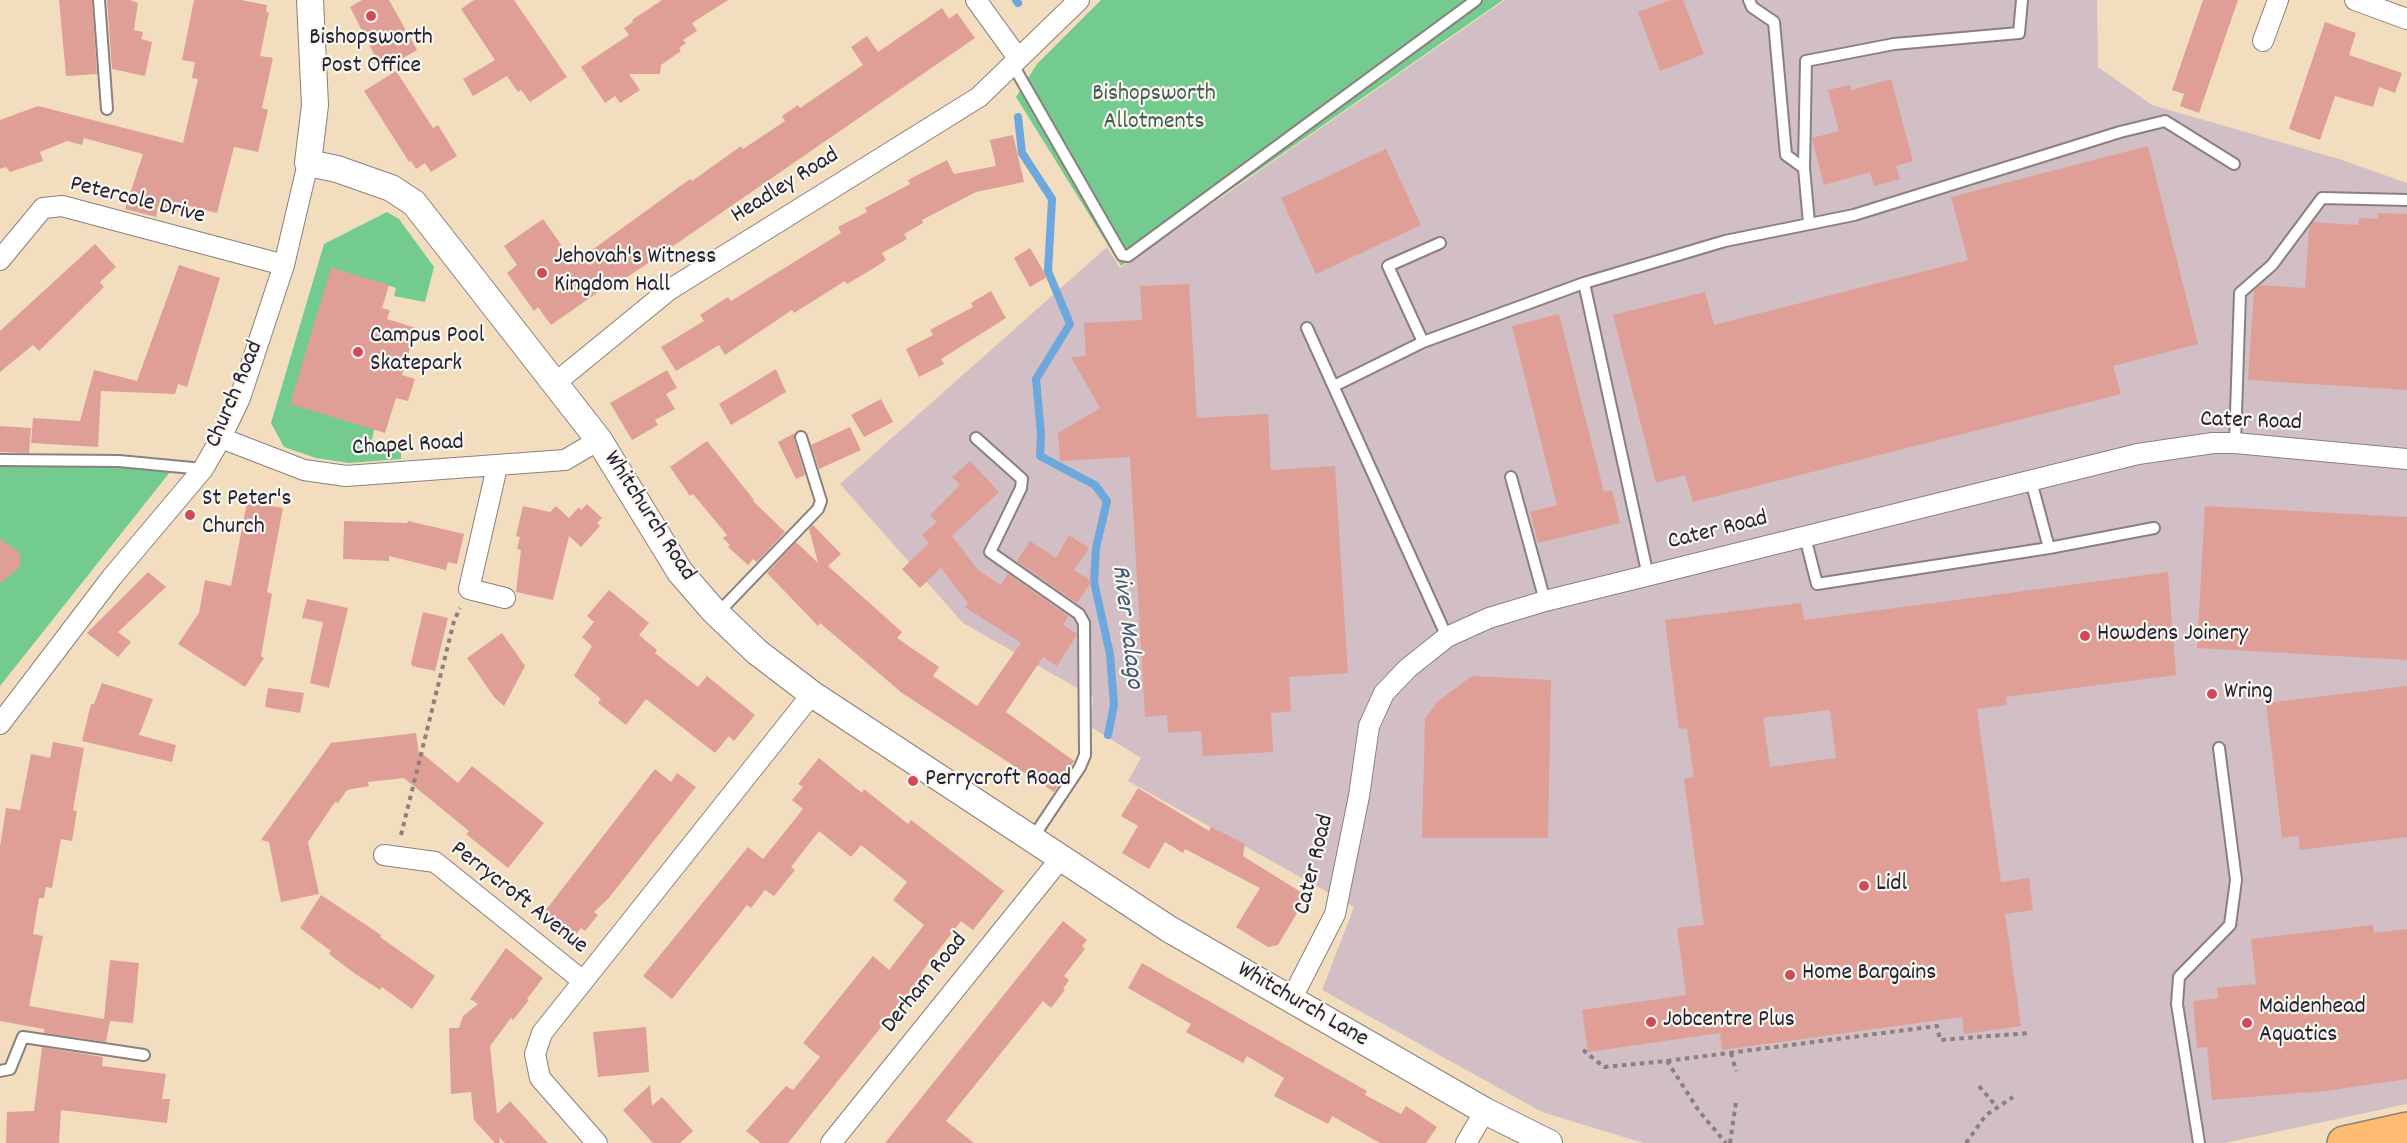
<!DOCTYPE html>
<style>
body{margin:0}
canvas{display:block;background:#f2ddbf}
</style>
<canvas width="2407" height="1143"></canvas>
<script>
const ctx = document.querySelector('canvas').getContext('2d');
ctx.lineJoin = 'round';
function fill(path, color) { ctx.fillStyle = color; ctx.fill(path, 'evenodd'); }
const toPath = rows => new Path2D(rows.map(r => 'M' + r).join(''));
function trace(path, color, width, dash) { ctx.strokeStyle = color; ctx.lineWidth = width; ctx.lineCap = dash ? 'butt' : 'round'; ctx.setLineDash(dash || []); ctx.stroke(path); }
function label(font, color, halo, rows, align = 'center') {
  ctx.font = font + ' Dekko,sans-serif'; ctx.lineWidth = 4.5; ctx.setLineDash([]); ctx.textBaseline = 'middle'; ctx.strokeStyle = halo; ctx.fillStyle = color; for (const [text, x, y, turn = 0] of rows) {
    ctx.save(); ctx.translate(x, y); ctx.rotate((+turn || 0) * Math.PI / 180); ctx.textAlign = isNaN(turn) ? turn : align; if (halo) ctx.strokeText(text, 0, 0); ctx.fillText(text, 0, 0); ctx.restore();
  }
}
const industrial = toPath([
 [1505,0,2097,0,2098,67,2152,105,2339,159,2407,183,2407,1104,2225,1143,1643,1143,1542,1112,1322,990,1354,907,1128,781,1141,758,1091,727,1093,697,963,623,840,484,1107,247,1120,268]
]);
const green = toPath([
 [1101,0,1503,0,1121,266,1016,97,1037,64],
 [387,212,399,219,434,267,425,302,394,296,396,288,331,268,374,429,372,440,401,448,401,459,349,463,316,458,284,447,271,423,324,244],
 [0,465,174,467,0,686]
]);
const stream = toPath([
 [1016,0,1018,3],
 [1018,117,1022,153,1052,199,1048,271,1070,324,1036,379,1041,434,1040,456,1095,485,1107,501,1096,548,1094,582,1110,654,1114,705,1108,735]
]);
const building = toPath([
 [59,0,92,0,97,74,66,76],
 [107,0,130,0,138,3,134,30,143,32,141,39,152,42,145,76,112,69],
 [194,0,241,0,267,5,266,12,269,12,260,56,273,58,262,108,268,110,258,152,234,147,217,213,181,204,179,211,158,206,156,217,125,209,143,154,84,138,82,145,67,141,40,152,43,161,10,172,6,167,0,169,0,120,38,106,183,143,198,79,192,78,195,62,182,60],
 [362,0,389,0,417,50,382,70,350,7],
 [474,0,514,0,567,77,530,102,521,90,518,92,507,76,473,96,463,79,495,60,461,9],
 [662,0,728,0,692,23,697,31,683,40,686,43,679,48,681,51,661,65,660,74,629,74,640,90,620,103,615,96,605,103,581,67,629,35,624,28,633,22,632,20],
 [1670,0,1683,0,1704,54,1660,71,1638,12],
 [2203,0,2238,0,2199,113,2180,106,2184,94,2172,90],
 [942,8,949,19,957,13,975,38,647,264,606,291,604,288,551,325,538,307,534,311,507,273,517,265,504,246,543,219,574,263,690,179,692,181,741,146,743,149,785,121,782,116,798,105,800,108,863,65,851,47,867,36,878,52],
 [2325,22,2356,33,2349,55,2402,73,2395,93,2379,87,2373,107,2335,96,2320,140,2289,129],
 [396,71,433,128,438,125,457,156,431,172,425,163,416,169,411,161,409,162,364,91],
 [1891,79,1913,161,1896,166,1900,179,1874,186,1870,172,1824,185,1812,138,1839,131,1828,90,1850,85,1851,90],
 [1013,135,1024,182,976,192,922,220,923,223,904,234,907,239,882,253,886,260,874,268,847,284,845,281,794,313,792,310,725,355,719,345,676,371,661,347,704,321,700,315,728,297,731,301,841,233,838,227,867,212,865,208,910,184,908,180,947,160,954,174,996,166,990,140],
 [2148,146,2198,344,2113,366,2121,394,1693,502,1685,475,1656,483,1613,315,1705,292,1714,325,1968,260,1951,197],
 [1386,149,1421,225,1316,274,1281,198],
 [2378,213,2407,214,2407,390,2248,380,2254,291,2260,285,2305,288,2309,228,2313,222,2358,225,2359,218,2378,219],
 [95,244,116,267,100,282,104,287,39,351,33,345,0,372,0,331],
 [1030,248,1047,277,1030,287,1014,258],
 [179,265,220,278,187,387,178,384,175,394,101,391,98,447,31,443,33,418,80,421,94,370,137,381],
 [331,268,389,285,382,308,390,310,387,319,416,328,402,375,415,379,408,401,396,398,385,433,290,404],
 [1189,284,1197,418,1268,414,1271,470,1335,466,1348,673,1289,677,1291,711,1271,713,1273,752,1203,756,1201,731,1168,733,1167,715,1145,717,1130,457,1060,461,1058,433,1100,408,1071,357,1086,356,1084,323,1142,320,1140,286],
 [991,291,1006,318,941,359,944,364,919,377,906,349,933,335,930,330,973,307,971,303],
 [1559,314,1604,492,1612,490,1620,523,1538,543,1530,512,1557,505,1512,326],
 [776,369,786,392,731,425,719,404],
 [667,370,677,388,666,394,675,409,655,420,658,425,632,440,610,403],
 [881,399,893,422,864,437,851,415],
 [0,426,31,428,29,453,0,452],
 [850,427,861,450,819,469,811,445],
 [795,433,794,439,805,475,796,479,778,442],
 [707,441,754,500,753,501,785,532,757,562,753,559,748,565,728,547,730,545,723,538,727,535,693,494,690,496,670,467],
 [970,461,999,492,952,536,978,570,1001,585,1008,574,1068,616,1063,625,1077,634,1057,666,1043,657,1006,712,1074,761,1054,792,902,693,820,623,818,626,767,573,796,542,818,563,809,529,813,525,841,554,828,566,902,632,897,638,939,667,933,676,977,706,1021,643,965,607,968,603,941,568,920,588,902,569,929,543,922,535,937,522,930,515,960,485,952,477],
 [247,502,283,508,267,592,272,594,261,656,264,658,245,687,178,644,199,613,205,580,231,586],
 [587,504,602,518,597,523,600,526,581,547,569,536,553,600,516,592,521,550,517,549,520,537,516,536,523,506,550,512,556,506,569,518,579,507,581,510],
 [2205,506,2407,517,2407,660,2197,648],
 [344,521,407,523,408,521,464,534,457,564,448,562,446,570,389,556,389,561,343,559],
 [1069,535,1089,548,1074,570,1092,581,1077,603,1017,561,1030,541,1056,558],
 [0,539,18,551,21,560,18,569,0,583],
 [148,572,166,587,118,632,131,642,118,657,87,633],
 [2168,572,2176,675,2006,697,2007,705,1977,709,2001,882,2029,878,2033,910,2005,914,2021,1026,1964,1034,1962,1017,1722,1050,1720,1033,1588,1052,1582,1010,1686,995,1677,928,1704,925,1684,779,1694,777,1687,728,1679,729,1665,620,1801,603,1804,620],
 [1830,710,1836,758,1770,767,1763,718],
 [609,590,649,623,639,635,657,650,655,653,698,687,707,676,755,715,734,741,729,736,715,753,646,699,626,725,598,703,601,699,574,676,592,646,582,637,594,622,587,616],
 [307,599,348,608,329,688,310,683,323,622,302,618],
 [423,612,448,618,435,671,412,666,411,663],
 [502,633,525,666,504,706,494,697,467,658],
 [1472,676,1551,680,1548,838,1422,838,1425,719,1438,701],
 [102,683,153,699,139,735,176,745,172,762,82,741,91,704,94,704],
 [2407,686,2407,837,2300,850,2298,836,2282,838,2266,703],
 [268,688,304,693,300,713,265,707],
 [416,733,419,755,423,754,458,783,472,766,544,823,508,868,466,834,469,831,404,778,368,782,369,786,347,790,338,803,335,802,308,842,319,894,281,902,269,842,261,840,331,743],
 [53,742,84,748,73,810,77,811,72,841,61,839,52,888,46,887,44,898,39,898,33,934,43,936,29,1006,104,1019,110,960,139,963,133,1023,110,1021,106,1042,44,1033,44,1029,0,1021,0,847,6,808,20,810,31,754,50,758],
 [819,758,862,793,864,789,908,824,911,820,1004,891,973,930,961,921,921,973,923,975,788,1143,761,1143,746,1131,786,1086,793,1090,820,1057,803,1043,873,956,889,970,924,925,893,900,907,882,861,845,851,857,819,831,791,867,795,870,774,896,765,890,751,908,747,905,672,999,643,976,748,847,763,859,803,809,792,800,803,787,798,784],
 [655,769,671,782,677,773,696,787,608,899,594,912,598,915,585,931,581,928,572,939,542,915],
 [1138,788,1209,831,1211,827,1245,844,1243,856,1307,896,1278,945,1268,947,1236,927,1260,888,1185,849,1183,853,1165,842,1149,869,1122,853,1138,826,1121,816],
 [321,895,381,935,380,937,435,976,412,1009,382,987,380,990,354,973,329,954,331,951,300,928],
 [1063,921,1087,940,1082,946,1085,949,1064,976,1069,980,1063,989,1065,990,1051,1008,1043,1001,946,1121,974,1143,885,1143],
 [2373,925,2374,933,2407,929,2407,1079,2325,1091,2212,1100,2207,1047,2197,1048,2193,1001,2218,998,2217,988,2256,984,2251,939],
 [506,948,543,978,527,999,529,1000,513,1020,511,1018,490,1046,497,1114,510,1101,548,1143,505,1143,499,1137,500,1143,495,1143,474,1120,471,1092,451,1094,449,1028,459,1028,463,1016,478,1004,470,999],
 [1142,963,1367,1091,1365,1095,1401,1114,1406,1106,1437,1127,1426,1143,1380,1143,1332,1116,1328,1124,1274,1096,1284,1078,1247,1056,1243,1063,1186,1032,1191,1024,1128,988],
 [646,1027,649,1072,598,1077,593,1032],
 [42,1047,103,1057,102,1066,166,1074,162,1099,170,1099,167,1123,61,1110,59,1143,6,1143,7,1112,34,1111],
 [650,1085,652,1106,662,1097,693,1131,680,1143,653,1143,623,1110]
]);
const path = toPath([
 [401,835,454,621,460,608],
 [1583,1050,1604,1067,1667,1061,1699,1111,1726,1143],
 [1731,1053,1736,1071],
 [1667,1061,1937,1026,1940,1040,2029,1033],
 [1979,1086,1996,1106],
 [1730,1143,1736,1102],
 [1966,1143,1986,1115,2013,1097]
]);
const service = toPath([
 [99,0,107,109],
 [1749,0,1752,7,1774,22,1786,155,1804,168],
 [1013,65,1122,255,1128,256,1476,0],
 [1809,223,1804,168,1806,61,1894,44,2019,33,2022,0],
 [1584,283,1648,576],
 [1307,328,1447,637],
 [1423,342,1388,266,1440,243],
 [1334,386,1423,342,1584,283,1725,241,1854,215,2120,132,2165,121,2234,164],
 [976,438,1022,479,1021,488,990,552,1079,614,1084,623,1085,755,1080,767,1032,839],
 [2235,443,2240,293,2272,265,2322,198,2407,200],
 [0,460,119,461,203,469],
 [1511,477,1545,601],
 [1805,537,1817,584,2049,548,2031,481],
 [2049,548,2154,528],
 [717,614,818,509,821,501,801,437],
 [0,1071,10,1069,23,1037,144,1055],
 [2199,1143,2177,1004,2179,977,2230,925,2236,880,2219,748]
]);
const minor = toPath([
 [976,0,1018,58],
 [2355,0,2407,19],
 [2263,41,2278,0],
 [0,260,43,208,62,206,284,265],
 [554,384,669,290,979,97,1079,0],
 [221,438,304,470,346,476,565,460,599,440],
 [497,467,469,589,505,598],
 [0,724,112,577,203,469,221,438,240,398,284,265,308,163],
 [384,855,435,862,583,981],
 [1291,1000,1335,914,1359,796,1369,726,1384,693,1408,668,1447,637,1489,618,1545,601,2138,454,2213,443,2235,443,2407,459],
 [597,1143,540,1078,535,1054,542,1033,812,694],
 [831,1143,1061,858],
 [1466,1143,1485,1111]
]);
const tertiary = toPath([
 [310,0,315,105,308,163,337,169,391,188,414,203,599,440,680,572,713,610,757,652,812,694,1169,929,1485,1111,1549,1143]
]);
const trunk = toPath([
 [2344,1143,2407,1129]
]);
const markers = [
 [371,16,6,"#d1495b"],
 [542,273,6,"#d1495b"],
 [358,352,6,"#d1495b"],
 [190,515,6,"#d1495b"],
 [2085,636,6,"#d1495b"],
 [2212,694,6,"#d1495b"],
 [913,781,6,"#d1495b"],
 [1864,886,6,"#d1495b"],
 [1790,975,6,"#d1495b"],
 [1651,1022,6,"#d1495b"],
 [2247,1023,6,"#d1495b"]
];
const poiNames = [
 ["Bishopsworth",371,40,"center"],
 ["Post Office",371,68,"center"],
 ["Jehovah's Witness",554,259],
 ["Kingdom Hall",554,287],
 ["Campus Pool",370,338],
 ["Skatepark",370,366],
 ["St Peter's",202,501],
 ["Church",202,529],
 ["Howdens Joinery",2097,636],
 ["Wring",2224,694],
 ["Perrycroft Road",925,781],
 ["Lidl",1876,886],
 ["Home Bargains",1802,975],
 ["Maidenhead",2259,1009],
 ["Aquatics",2259,1037],
 ["Jobcentre Plus",1663,1022]
];
const parkNames = [
 ["Bishopsworth",1154,96],
 ["Allotments",1154,124]
];
const streetNames = [
 ["Headley Road",786,187,-32],
 ["Petercole Drive",137,202,14],
 ["Church Road",236,395,-67],
 ["Cater Road",2251,423,2],
 ["Chapel Road",408,447,-3],
 ["Whitchurch Road",648,517,57],
 ["Cater Road",1718,532,-14],
 ["Cater Road",1316,865,-76],
 ["Perrycroft Avenue",518,899,38],
 ["Derham Road",926,984,-51],
 ["Whitchurch Lane",1302,1006,30]
];
const waterNames = [
 ["River Malago",1125,627,83]
];
fill(industrial, '#d2bec5');
fill(green, '#74cb8f');
trace(stream, '#6ca7dd', 8);
fill(building, '#df9f97');
trace(service, '#8a807d', 14);
trace(minor, '#8a807d', 22);
trace(tertiary, '#8a807d', 28);
trace(trunk, '#8a807d', 36);
trace(path, '#8a807d', 4, [4.5, 4.5]);
trace(service, '#fff', 10);
trace(minor, '#fff', 20);
trace(tertiary, '#fff', 26);
trace(trunk, '#febb71', 33);
for (const [x, y, r, color] of markers) { const dot = new Path2D(); dot.arc(x, y, r, 0, 2 * Math.PI); ctx.fillStyle = color; ctx.fill(dot); trace(dot, '#fbf7ec', 2); }
label('24px', '#22223b', '#fbf7ec', poiNames, 'left');
label('24px', '#3f5d58', '#fbf7ec', parkNames);
label('24px', '#22223b', '#fbf7ec', streetNames);
label('italic 26px', '#40577c', '#fbf7ec', waterNames);
</script>
